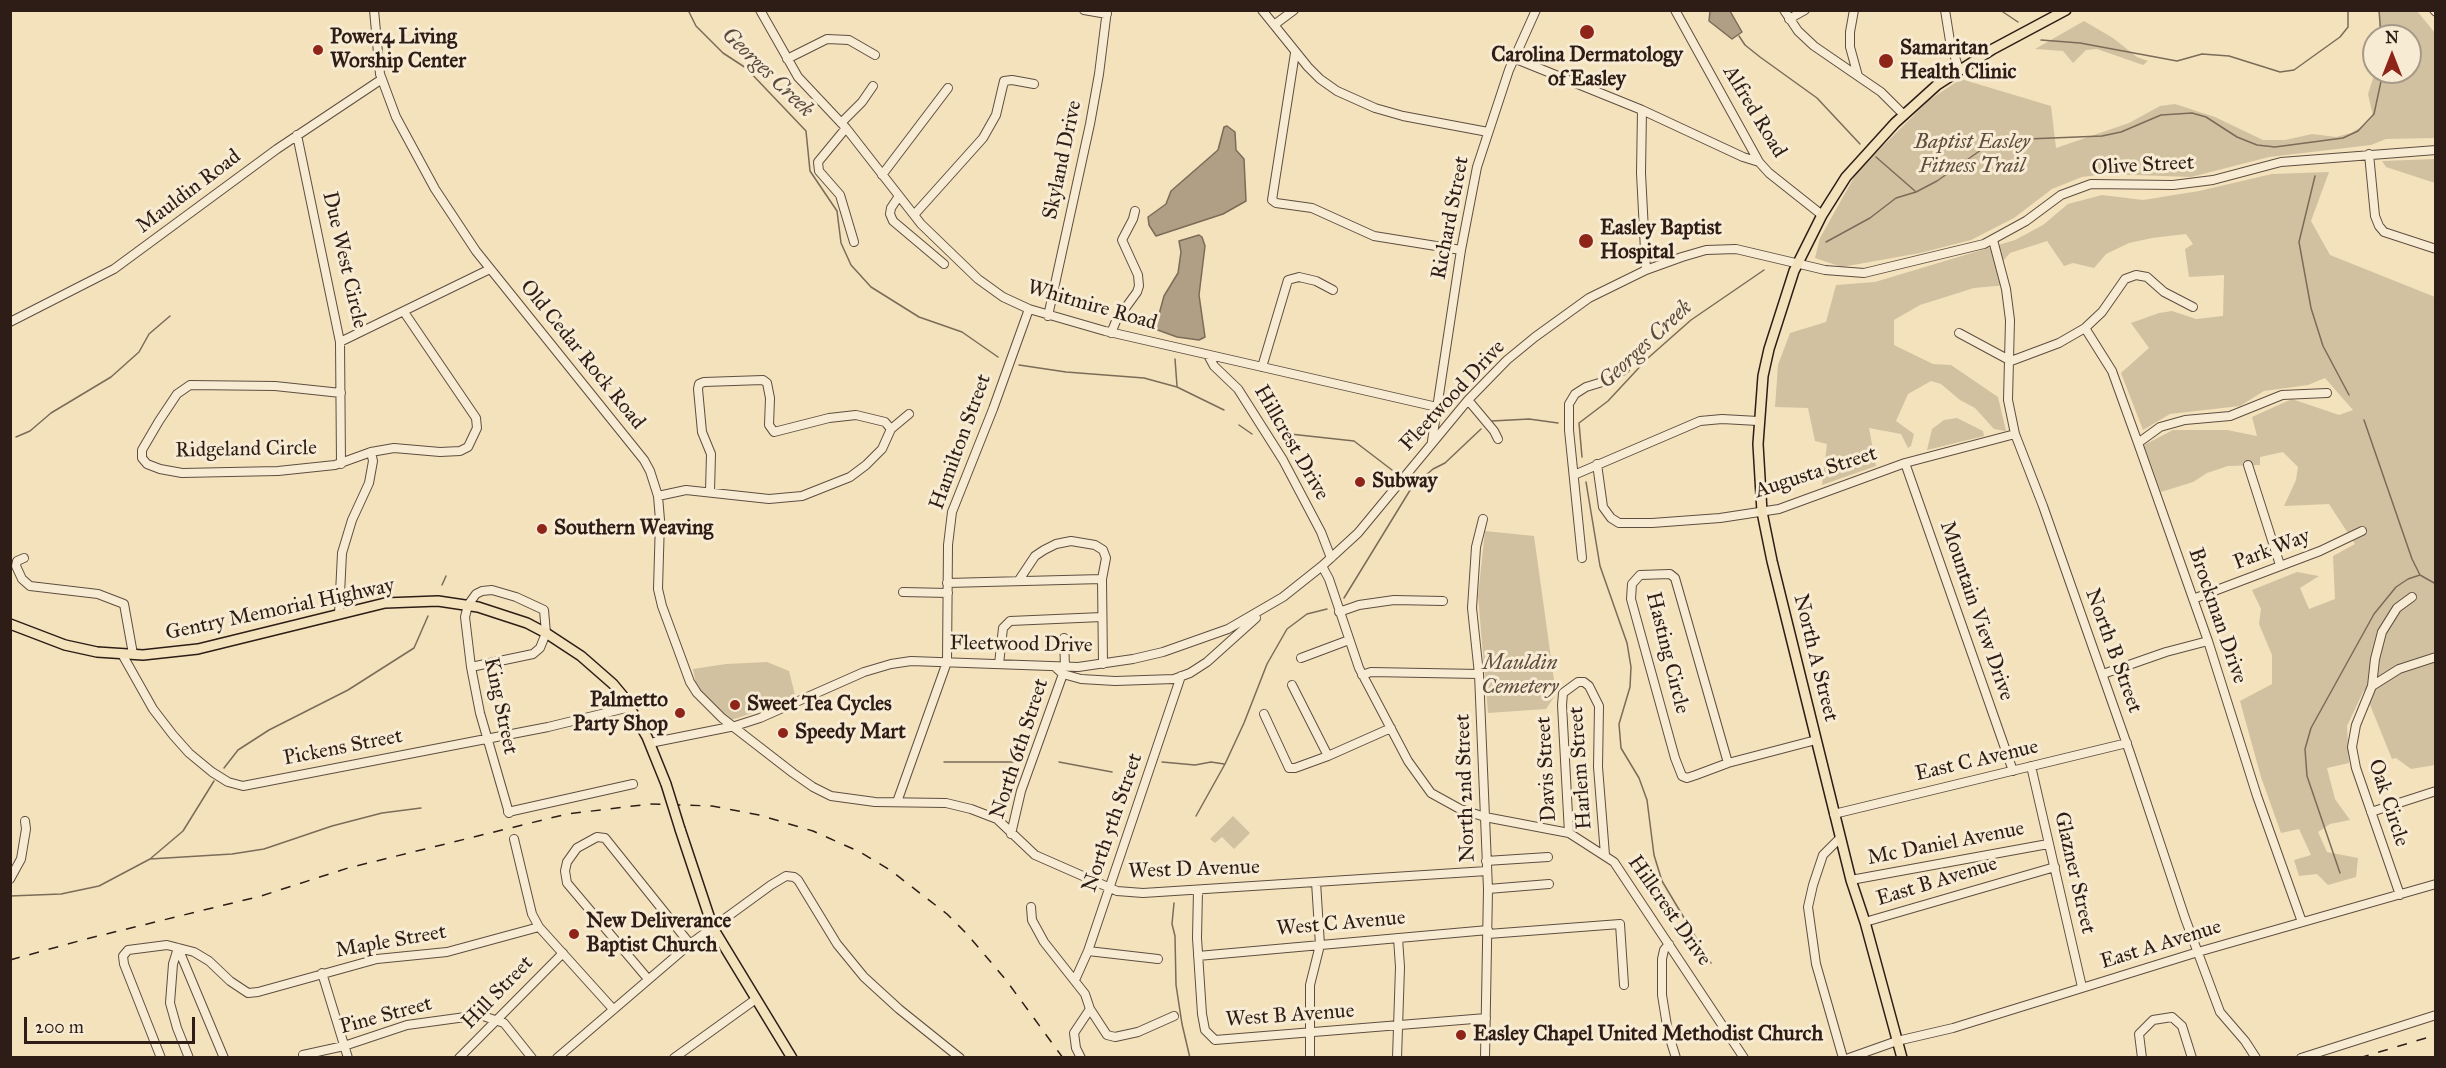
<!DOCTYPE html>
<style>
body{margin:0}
#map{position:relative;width:2446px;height:1068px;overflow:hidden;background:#f3e2bc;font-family:"IM FELL Great Primer",serif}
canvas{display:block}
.frame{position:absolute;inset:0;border:12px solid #2e1d17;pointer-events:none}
.north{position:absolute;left:2362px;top:24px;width:60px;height:60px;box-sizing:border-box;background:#f7ecd3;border:2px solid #a79988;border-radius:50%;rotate:0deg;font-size:16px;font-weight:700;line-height:24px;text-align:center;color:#2e1d17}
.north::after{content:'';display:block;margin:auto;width:21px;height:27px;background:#8f2418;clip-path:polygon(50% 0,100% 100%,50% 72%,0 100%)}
.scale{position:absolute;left:24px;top:1017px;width:171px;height:27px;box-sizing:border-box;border:3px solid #2e1d17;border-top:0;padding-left:8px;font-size:18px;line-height:21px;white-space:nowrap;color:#2e1d17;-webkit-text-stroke:4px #f7ecd3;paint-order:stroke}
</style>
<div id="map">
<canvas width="2446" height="1068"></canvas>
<div class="frame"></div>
<div class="north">N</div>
<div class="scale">200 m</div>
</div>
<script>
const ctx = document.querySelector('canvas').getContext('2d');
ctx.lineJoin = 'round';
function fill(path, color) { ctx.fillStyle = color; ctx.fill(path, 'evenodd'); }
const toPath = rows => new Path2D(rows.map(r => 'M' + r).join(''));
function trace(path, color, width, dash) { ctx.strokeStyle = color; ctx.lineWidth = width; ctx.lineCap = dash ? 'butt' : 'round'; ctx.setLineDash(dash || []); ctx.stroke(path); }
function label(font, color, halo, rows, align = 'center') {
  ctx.font = font + ' "IM FELL Great Primer",serif'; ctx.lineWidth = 6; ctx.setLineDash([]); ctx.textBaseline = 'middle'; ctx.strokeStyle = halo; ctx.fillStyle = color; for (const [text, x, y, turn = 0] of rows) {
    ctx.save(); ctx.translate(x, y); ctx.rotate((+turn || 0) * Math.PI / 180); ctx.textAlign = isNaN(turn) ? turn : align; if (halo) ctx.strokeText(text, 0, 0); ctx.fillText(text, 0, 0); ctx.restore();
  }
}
const green = toPath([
 [2380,11,2417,11,2435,33,2435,138,2386,139,2371,145,2269,157,2191,177,2105,174,2082,177,2052,189,2014,218,1971,240,1920,253,1842,267,1815,258,1820,238,1857,172,1929,100,1961,79,2051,106,2056,148,2129,123,2160,106,2175,104,2215,117,2263,140,2285,140,2312,134,2336,137,2351,133,2366,124,2373,116,2368,94,2375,72,2410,72,2410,36,2379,36],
 [2084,21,2113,38,2137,57,2148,61,2143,65,2097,49,2086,50,2073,63,2063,51,2035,49],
 [2435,159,2435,183,2386,167,2382,161],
 [2329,172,2311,221,2330,255,2435,297,2435,765,2411,769,2396,758,2392,759,2364,690,2347,726,2349,763,2327,768,2335,799,2350,820,2330,824,2318,832,2327,852,2358,858,2356,877,2328,885,2317,874,2299,876,2294,860,2311,855,2299,829,2281,833,2261,777,2240,701,2272,684,2272,655,2259,624,2261,609,2252,590,2297,572,2319,576,2300,588,2309,609,2335,599,2333,556,2355,544,2329,504,2284,506,2296,480,2298,467,2283,452,2260,457,2260,465,2228,466,2207,473,2193,482,2161,492,2144,445,2173,430,2227,430,2257,436,2252,417,2292,399,2339,415,2353,410,2325,378,2308,385,2264,391,2240,406,2170,414,2143,430,2121,373,2149,348,2131,323,2159,313,2172,311,2196,319,2223,316,2224,275,2189,277,2185,249,2193,244,2186,234,2152,238,2129,243,2106,254,2094,268,2073,263,2064,266,2047,241,2010,253,2003,261,2007,285,1974,288,1920,305,1894,320,1894,345,1933,364,1951,365,1998,397,2006,431,1994,429,1975,408,1960,400,1941,384,1931,381,1908,394,1896,421,1914,434,1911,446,1908,448,1901,434,1869,428,1876,466,1822,485,1827,444,1815,441,1808,408,1775,407,1778,365,1790,333,1826,322,1836,285,1875,282,2015,240,2043,225,2068,204,2102,195,2143,200,2199,191,2272,174],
 [1957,418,1983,431,1984,436,1927,450,1932,429,1944,420],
 [1485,531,1534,536,1556,694,1546,709,1488,713,1478,596],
 [767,662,789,671,796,699,731,720,711,703,696,684,693,669,726,664],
 [1233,816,1250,833,1234,849,1222,837,1215,843,1210,839]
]);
const water = toPath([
 [1710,11,1730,11,1742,32,1732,39,1709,21,1710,11],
 [1227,126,1235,132,1236,150,1244,159,1246,201,1223,214,1156,236,1149,225,1148,217,1166,204,1171,191,1218,150,1224,127,1227,126],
 [1199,235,1202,237,1205,246,1199,295,1205,337,1199,340,1177,337,1155,329,1164,296,1178,273,1181,252,1179,241,1199,235]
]);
const stream = toPath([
 [688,10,696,26,723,53,746,68,806,131,810,171,837,211,841,243,851,265,871,287,919,317,962,332,998,357],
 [2000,10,2018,22],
 [2379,10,2381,36],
 [1739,36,1745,45,1760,57,1817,98,1860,144],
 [2041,40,2080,43,2177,61,2202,54,2229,56,2280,72,2294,70,2340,37,2348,27,2348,10],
 [1876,157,1915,191],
 [2315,176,2299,242,2311,308,2323,346,2349,395],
 [1826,242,1870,218,1896,198,1916,192,1937,181,1988,145,2002,140,2102,136,2121,132,2161,115,2192,113,2206,117,2237,137,2257,145,2275,147,2343,138,2358,131,2374,114,2383,72],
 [1175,359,1177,386],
 [1019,365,1066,372,1144,378,1177,387,1224,410],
 [2364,420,2412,559,2420,575,2436,584],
 [1492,421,1529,419,1558,423],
 [1239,425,1252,434],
 [1281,433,1354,441,1392,470],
 [16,437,30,431,51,413,111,377,139,352,149,334,170,316],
 [1582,457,1579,423,1608,401,1648,358,1691,320,1764,270],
 [1586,482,1600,566,1627,643,1631,667,1630,687,1619,724,1621,748,1639,778,1647,800,1654,855,1662,881,1711,963],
 [442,585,446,576],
 [1344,598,1412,487,1433,469,1445,463,1481,429],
 [944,762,1020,762],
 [1059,762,1112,772],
 [1162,762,1195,765,1211,762,1224,764],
 [224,768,238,750,269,730,348,690,414,648,428,616],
 [1196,816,1225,764,1244,723,1267,664,1287,629,1307,614,1327,609],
 [150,859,232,854,264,849,332,826,382,813,421,808],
 [2340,873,2307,776,2305,749,2311,728,2374,614,2396,587,2408,579,2420,575],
 [10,896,61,894,99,886,150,859,183,831,214,781],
 [1174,903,1172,924,1175,936,1176,985,1182,1024,1190,1058]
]);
const minor = toPath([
 [374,10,380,74,396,117,435,189,476,251,644,460,650,471,658,496,660,520,658,589,662,606,690,682,697,693,722,718,793,773,813,787,831,796,875,802,946,803,971,809,997,819,1035,855,1117,891,1143,893,1487,871],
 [760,10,798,77,846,128,921,224,978,279,1003,297,1029,309,1105,331,1437,407],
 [1084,10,1107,14],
 [1262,10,1308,67,1320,79,1337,91,1375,108,1403,116,1488,132],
 [1675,10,1759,162,1769,173,1822,215],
 [1784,10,1798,31,1814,46,1881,92,1903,114],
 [1854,10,1850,32,1850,47,1858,76],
 [1945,10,1950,41,1959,70],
 [2434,10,2436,12],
 [1789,19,1805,10],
 [1274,25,1294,10],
 [1295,53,1272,200,1276,203,1312,208,1374,236,1461,250],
 [787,59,827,39,849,40,875,55],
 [1516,59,1642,110,1743,157,1759,162],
 [1642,110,1641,173,1646,270],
 [841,123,862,102,873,86],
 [846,128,818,162,819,171,840,195,854,242],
 [297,135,340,342,490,269],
 [2369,154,2375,216,2379,226,2384,232,2436,249],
 [882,175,948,88],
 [899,196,891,208,890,214,893,221,944,264],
 [914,215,983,138,996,115,1004,81,1012,80,1034,84],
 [1993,240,2006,289,2010,320,2008,400,2015,434,2043,506,2130,753,2185,918,2220,1012,2245,1041,2256,1058],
 [1048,316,1090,124,1099,74,1107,10],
 [10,322,114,269,277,149,382,79],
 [2085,328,2112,371,2138,443,2208,641,2257,796,2302,922],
 [1111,333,1116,321,1137,292,1139,286,1138,275,1122,240,1133,219,1135,211],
 [1959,333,2011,361,2059,343,2085,328,2102,312,2125,279,2136,275,2147,277,2164,292,2193,307],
 [340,342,341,464],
 [1208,355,1214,366,1238,389,1283,460,1321,532,1331,558],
 [1262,367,1288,280,1299,277,1316,281,1333,290],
 [341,393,275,386,190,385,177,394,159,421,142,450,142,458,147,464,160,469,182,473,278,471,335,465,371,452,394,448,440,452,460,451,468,447,477,428,476,418,404,312],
 [1468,400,1494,431,1498,439],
 [1432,441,1461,250,1477,167,1509,70,1536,10],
 [2138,443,2160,427,2185,420,2230,416,2282,395,2327,393],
 [1905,463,2013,771],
 [1597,464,1603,507,1611,518,1619,523,1652,523,1720,518,1779,509,1905,463,2015,434],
 [2248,465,2280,565],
 [1574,475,1700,421,1722,419,1758,421],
 [710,491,711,454,702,432,698,389,699,384,704,382,763,380,767,383,770,398,769,425,774,432,829,418,856,415,885,422,891,429],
 [658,496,686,490,769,499,802,496,850,477,866,465,882,449,891,429,909,414],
 [1483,519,1476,547,1472,608,1479,674,1488,889,1485,1058],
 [24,558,17,561,16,566,22,579,30,586,98,594,124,604,133,654],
 [1582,558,1569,430,1569,404,1575,394,1586,387,1609,380,1625,369],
 [1322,566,1329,579,1359,668,1408,761,1431,793,1460,809,1485,817,1569,833,1614,862,1744,1058],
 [1019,580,1035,556,1044,550,1056,544,1071,541,1095,545,1103,550,1106,558,1102,579],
 [947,583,1102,579,1103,664],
 [903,592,948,593],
 [2193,599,2320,551,2362,531],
 [1339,612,1359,605,1394,600,1443,601],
 [339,614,342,553,352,520,369,483,373,461,371,452],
 [1064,638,1065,667],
 [122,654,153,709,173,735,189,753,212,772,228,782,243,786,548,727,630,707],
 [1301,658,1349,640],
 [999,664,1003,628,1010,621,1102,617],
 [471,667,533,654,540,648,546,633,544,610,516,597,492,590,482,591,476,594,468,605,465,617,471,667,480,713,509,813],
 [1055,667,1063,674,1081,679,1115,681,1174,679,1190,673,1207,662,1256,618],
 [2103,674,2166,652,2208,641],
 [1362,675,1371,672,1479,674],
 [1292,685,1328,756],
 [2372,686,2375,659,2382,632,2397,608,2412,597],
 [1264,714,1289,768,1295,768,1328,756,1391,728],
 [650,743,735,726,760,718,864,672,891,664,911,661,1078,667,1133,659,1163,652,1228,629,1283,597,1322,566,1358,533,1468,400,1507,360,1535,337,1589,298,1646,270,1682,257,1706,250,1736,249,1825,270,1864,273,1984,244,2026,221,2061,195,2091,184,2173,185,2213,180,2281,162,2436,150],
 [1728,763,1675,578,1670,574,1640,575,1632,584,1631,599,1675,758,1682,776,1687,778,1696,775,1728,763,1816,740],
 [2031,766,2082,987],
 [897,802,947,662,948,545,952,512,993,409,1029,309],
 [508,812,633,784],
 [2371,812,2436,791],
 [1834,814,2127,743],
 [1569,833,1562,705,1563,693,1578,682,1584,682,1589,686,1599,706,1598,767,1605,855],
 [1011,834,1021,791,1063,674],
 [1840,838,1823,855,1813,885,1808,907,1816,964,1843,1058],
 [514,839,532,914,539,927,613,1009],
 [1486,861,1548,857],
 [10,879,21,859,26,829,25,821],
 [1851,880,2048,844],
 [1488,889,1549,884],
 [1198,890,1197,938,1202,1014,1205,1030,1215,1040,1486,1018],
 [2400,895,2356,768,2352,747,2356,725,2372,686,2399,669,2436,657],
 [1031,907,1032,920,1044,942,1085,994,1090,1009,1074,1033,1076,1048,1081,1058],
 [1865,922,2055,867],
 [1488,934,1620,924,1624,985],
 [1669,944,1664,950,1662,959,1662,995,1668,1032,1676,1058],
 [178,948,224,1058],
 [178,948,173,964,170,1003,177,1028,189,1058],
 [1088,951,1158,959],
 [1198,956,1488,930],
 [322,973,348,1058],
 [648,979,567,883,565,871,567,862,577,848,597,837,605,838,690,944],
 [1075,980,1088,951,1181,676],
 [1090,1009,1107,1035,1115,1037,1138,1032,1174,1016],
 [303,1055,344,1046,407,1025,480,1015,504,1023,532,1058],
 [161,1058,124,964,123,956,128,950,167,945,194,952,209,961,230,981,248,993,258,992,377,959,447,952,539,927],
 [459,1058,563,953],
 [557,1058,690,944,771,885,786,876,794,877,798,880,837,944,864,977,899,1009,960,1058],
 [674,1058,756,999],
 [1310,1058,1310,985,1320,945,1316,882],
 [1397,1058,1400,967,1398,938],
 [1849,1058,1897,1041,1953,1028,2198,952,2436,884],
 [2142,1058,2139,1034,2153,1020,2172,1017,2182,1026,2192,1058],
 [2301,1058,2436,1015]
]);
const major = toPath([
 [10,624,65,645,97,652,143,655,198,649,385,603,438,601,478,607,527,623,546,633,581,656,613,684,623,696,647,737,666,784],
 [680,829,713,928,792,1058],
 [1902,1058,1865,922,1851,880,1772,561,1762,512,1758,444,1763,376,1769,349,1794,271,1822,215,1846,177,1895,123,1937,85,1993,49,2066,10]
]);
const rail = toPath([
 [10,960,86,939,261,896,348,868,567,814,650,804,712,806,759,815,813,831,860,852,890,870,947,914,967,934,1006,980,1063,1058],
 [2359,1058,2436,1035]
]);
const majorBridge = toPath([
 [666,784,680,829]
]);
const markers = [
 [1587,32,8,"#8f2418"],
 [318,50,6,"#8f2418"],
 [1886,61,8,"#8f2418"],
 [1586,241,8,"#8f2418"],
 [1360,482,6,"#8f2418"],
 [542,529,6,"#8f2418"],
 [735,705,6,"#8f2418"],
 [680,713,6,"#8f2418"],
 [783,733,6,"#8f2418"],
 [574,934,6,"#8f2418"],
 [1461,1035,6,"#8f2418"]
];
const poiNames = [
 ["Power4 Living",330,38],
 ["Worship Center",330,62],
 ["Samaritan",1900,49],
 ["Health Clinic",1900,73],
 ["Carolina Dermatology",1587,56,"center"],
 ["of Easley",1587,80,"center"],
 ["Easley Baptist",1600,229],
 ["Hospital",1600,253],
 ["Subway",1372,482],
 ["Southern Weaving",554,529],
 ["Palmetto",668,701,"right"],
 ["Party Shop",668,725,"right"],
 ["Sweet Tea Cycles",747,705],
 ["Speedy Mart",795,733],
 ["New Deliverance",586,922],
 ["Baptist Church",586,946],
 ["Easley Chapel United Methodist Church",1473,1035]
];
const streetNames = [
 ["Alfred Road",1754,112,59],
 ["Skyland Drive",1063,160,-78],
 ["Olive Street",2143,166,-3],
 ["Mauldin Road",189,192,-37],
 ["Richard Street",1451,218,-79],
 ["Due West Circle",344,260,77],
 ["Whitmire Road",1092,306,16],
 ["Old Cedar Rock Road",582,355,51],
 ["Fleetwood Drive",1453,396,-47],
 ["Hamilton Street",961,442,-70],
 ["Hillcrest Drive",1291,443,60],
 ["Ridgeland Circle",246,450,-1],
 ["Augusta Street",1816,473,-18],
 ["Park Way",2272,550,-21],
 ["Gentry Memorial Highway",280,610,-12],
 ["Mountain View Drive",1976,611,71],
 ["Brockman Drive",2217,616,71],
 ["Fleetwood Drive",1021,645,1],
 ["North B Street",2113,651,70],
 ["Hasting Circle",1667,653,76],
 ["North A Street",1815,658,76],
 ["King Street",500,706,78],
 ["Pickens Street",343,748,-11],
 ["North 6th Street",1020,749,-72],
 ["East C Avenue",1977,761,-13],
 ["Harlem Street",1581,768,-94],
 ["Davis Street",1547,769,-93],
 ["North 2nd Street",1466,788,-92],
 ["Oak Circle",2388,803,72],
 ["North 5th Street",1113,823,-71],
 ["Mc Daniel Avenue",1946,844,-11],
 ["West D Avenue",1194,870,-2],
 ["Glazner Street",2074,873,77],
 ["East B Avenue",1937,882,-17],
 ["Hillcrest Drive",1669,911,55],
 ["West C Avenue",1341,924,-5],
 ["Maple Street",391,942,-10],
 ["East A Avenue",2161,945,-17],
 ["Hill Street",498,993,-46],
 ["Pine Street",386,1016,-15],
 ["West B Avenue",1290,1016,-4]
];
const parkNames = [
 ["Baptist Easley",1972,143],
 ["Fitness Trail",1972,167],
 ["Mauldin",1520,664],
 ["Cemetery",1520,688]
];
const waterNames = [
 ["Georges Creek",767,73,44],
 ["Georges Creek",1646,345,-43]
];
fill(green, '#d2c1a0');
fill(water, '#b09f84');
trace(water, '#7c6b58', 1.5);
trace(stream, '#7c6b58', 1.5);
trace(minor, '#5f4e40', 10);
trace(major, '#2e1d17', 12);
trace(minor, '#f7ecd3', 8);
trace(major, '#f3e2bc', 9);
trace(rail, '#2e1d17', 1.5, [10, 10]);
trace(majorBridge, '#2e1d17', 12, []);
trace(majorBridge, '#f3e2bc', 9);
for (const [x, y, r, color] of markers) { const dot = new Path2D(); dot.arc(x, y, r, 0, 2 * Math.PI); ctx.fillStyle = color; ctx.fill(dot); trace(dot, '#f7ecd3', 2); }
label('bold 21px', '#2e1d17', '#f7ecd3', poiNames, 'left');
label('21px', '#2e1d17', '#f7ecd3', streetNames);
label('italic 21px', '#5f4e40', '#f7ecd3', parkNames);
label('italic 22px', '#5c4a3d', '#f7ecd3', waterNames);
</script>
